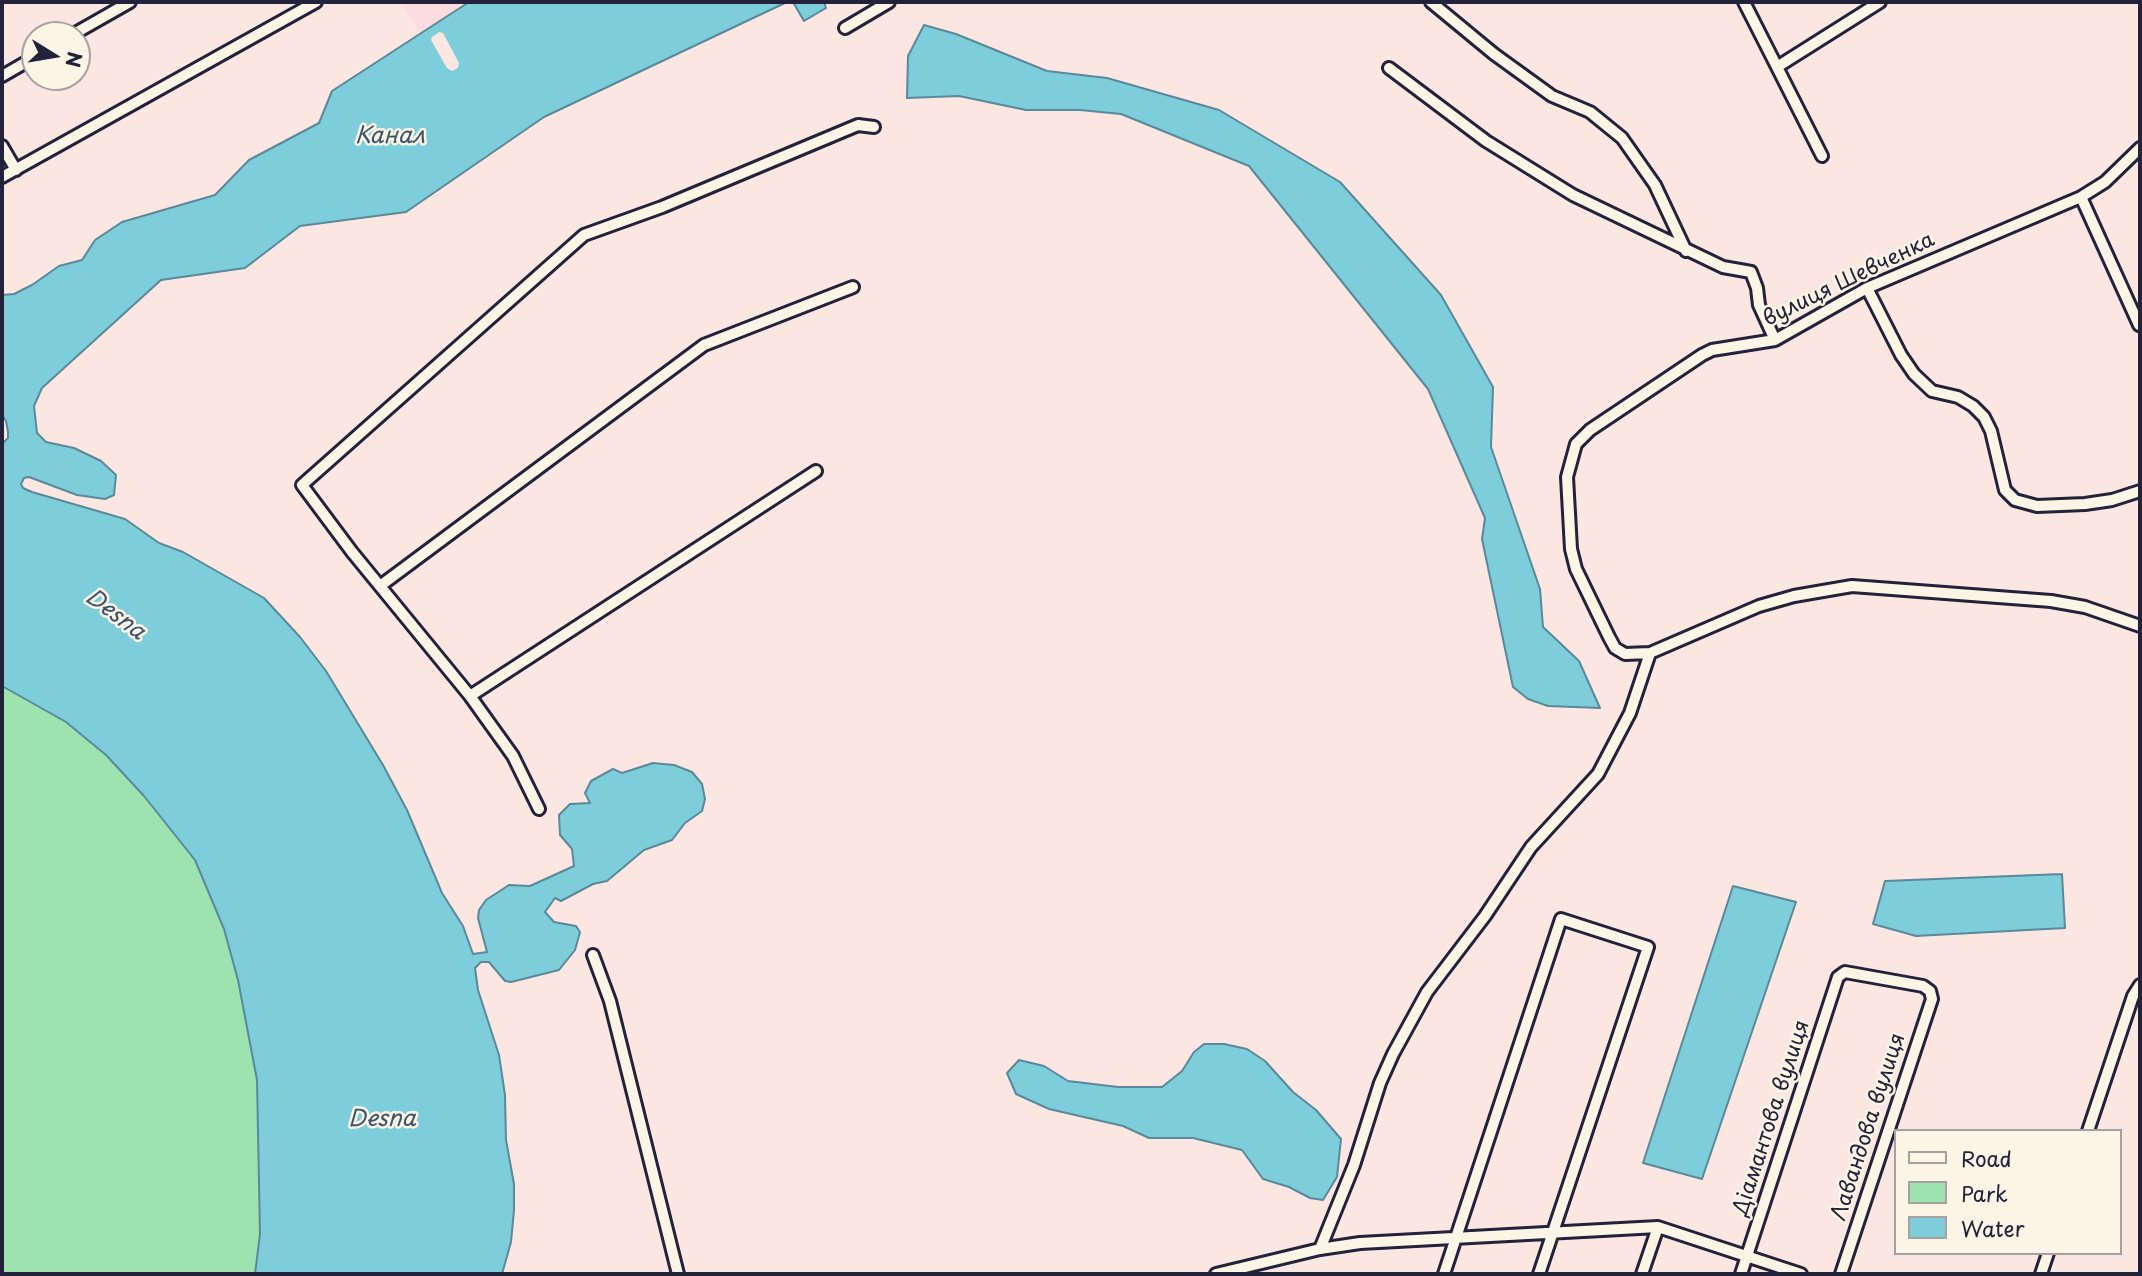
<!DOCTYPE html>
<meta charset="utf-8">
<style>
body{margin:0}
#map{position:relative;width:2142px;height:1276px;overflow:hidden;background:#fce6e1;font-family:"Playpen Sans",sans-serif}
canvas{display:block}
.frame{position:absolute;inset:0;border:4px solid #22223b;pointer-events:none}
.legend{position:absolute;left:1894px;top:1129px;width:228px;height:126px;box-sizing:border-box;background:#fcf5e5;border:2px solid #a5a1a1;margin:0;padding:9px 12px;list-style:none;font-size:21px;color:#22223b}
.legend li{display:flex;align-items:center;gap:14px;height:35px}
.legend b{width:35px;border:2px solid #a5a1a1}
.north{position:absolute;left:21px;top:21px;width:70px;height:70px;box-sizing:border-box;background:#fcf5e5;border:2px solid #a5a1a1;border-radius:50%;rotate:101deg;font-size:19px;font-weight:700;line-height:28px;text-align:center;color:#22223b}
.north::after{content:'';display:block;margin:auto;width:24px;height:32px;background:#22223b;clip-path:polygon(50% 0,100% 100%,50% 72%,0 100%)}
</style>
<div id="map">
<canvas width="2142" height="1276"></canvas>
<div class="frame"></div>
<ul class="legend">
<li><b style="height:9px;background:#fcf5e5"></b>Road</li>
<li><b style="height:19px;background:#9de3af"></b>Park</li>
<li><b style="height:19px;background:#7dcdda"></b>Water</li>
</ul>
<div class="north">N</div>
</div>
<script>
const ctx = document.querySelector('canvas').getContext('2d');
ctx.lineJoin = 'round';
function fill(path, color) { ctx.fillStyle = color; ctx.fill(path, 'evenodd'); }
const toPath = rows => new Path2D(rows.map(r => 'M' + r).join(''));
function trace(path, color, width, dash) { ctx.strokeStyle = color; ctx.lineWidth = width; ctx.lineCap = dash ? 'butt' : 'round'; ctx.setLineDash(dash || []); ctx.stroke(path); }
function label(font, color, halo, rows, align = 'center') {
  ctx.font = font + ' "Playpen Sans",sans-serif'; ctx.lineWidth = 5; ctx.setLineDash([]); ctx.textBaseline = 'middle'; ctx.strokeStyle = halo; ctx.fillStyle = color; for (const [text, x, y, turn = 0] of rows) {
    ctx.save(); ctx.translate(x, y); ctx.rotate((+turn || 0) * Math.PI / 180); ctx.textAlign = isNaN(turn) ? turn : align; if (halo) ctx.strokeText(text, 0, 0); ctx.fillText(text, 0, 0); ctx.restore();
  }
}
const built = toPath([
 [401,2,465,2,422,36]
]);
const green = toPath([
 [2,686,66,722,106,755,144,796,195,860,224,929,238,980,257,1080,260,1234,255,1274,2,1274]
]);
const water = toPath([
 [469,2,787,2,544,117,406,212,300,226,245,268,161,280,42,388,34,406,37,433,46,442,74,448,101,461,116,475,114,495,105,499,77,495,29,477,24,478,21,484,23,488,32,492,125,519,159,543,183,552,264,598,300,637,326,671,383,765,407,810,442,893,463,926,473,954,487,952,478,918,479,910,486,900,509,885,530,886,574,866,572,849,560,835,559,815,570,804,590,803,585,793,591,781,613,769,622,773,653,763,674,765,692,772,702,784,705,799,702,811,685,823,672,840,644,850,607,881,593,884,561,901,555,898,545,912,554,922,576,926,580,932,575,950,559,970,511,982,505,981,489,962,481,962,475,968,478,990,499,1055,505,1095,506,1140,514,1184,514,1210,511,1242,502,1274,255,1274,260,1234,257,1080,238,980,224,929,195,860,144,796,106,755,66,722,2,686,2,444,8,438,8,432,6,421,2,415,2,295,14,294,32,285,59,266,82,260,95,240,122,222,215,195,249,160,319,123,332,91,469,2],
 [793,2,824,2,826,8,804,21,793,2],
 [924,25,956,34,1047,71,1107,78,1219,110,1340,182,1441,295,1493,387,1491,447,1540,589,1543,627,1579,661,1600,708,1548,706,1528,699,1513,687,1482,539,1485,518,1428,389,1249,166,1121,114,1080,110,1026,110,959,96,907,98,908,56,924,25],
 [2062,874,2065,928,1916,936,1873,924,1885,881,2062,874],
 [1733,886,1796,902,1702,1179,1643,1163,1733,886],
 [1204,1044,1224,1044,1247,1049,1265,1061,1293,1092,1316,1110,1341,1139,1337,1177,1323,1200,1310,1198,1289,1187,1263,1179,1242,1150,1193,1138,1149,1138,1123,1126,1049,1109,1016,1094,1007,1073,1019,1060,1044,1066,1068,1081,1118,1087,1162,1087,1182,1071,1194,1052,1204,1044]
]);
const pier = toPath([
 [439,32,443,33,459,63,458,68,452,71,447,68,431,40,432,37]
]);
const minor = toPath([
 [1431,2,1494,54,1552,96,1590,112,1622,138,1655,185,1686,251],
 [1744,2,1777,67],
 [845,28,889,2],
 [72,35,130,2],
 [1389,68,1486,141,1573,195,1723,267,1751,272,1757,288,1759,305,1775,340],
 [2,76,35,57],
 [2,146,16,170],
 [2140,148,2105,182,2081,197,1867,288,1775,340,1712,350,1702,355,1590,430,1576,444,1567,477,1571,549,1576,569,1609,637,1615,648,1625,654,1650,653,1759,606,1794,596,1852,586,2051,601,2085,607,2140,626],
 [1822,156,1777,67,1880,2],
 [2,177,316,2],
 [2081,197,2139,325],
 [1867,288,1901,355,1914,374,1932,391,1958,397,1973,406,1984,417,1991,431,2005,490,2015,500,2037,506,2085,504,2112,500,2140,491],
 [380,586,704,345,853,287],
 [470,696,816,471],
 [539,809,513,756,470,696,352,552,302,485,584,235,662,207,858,125,874,127],
 [593,955,610,1001,678,1274],
 [2088,1131,2133,996,2140,985],
 [1320,1249,1354,1165,1380,1083,1393,1054,1427,992,1485,916,1531,847,1598,774,1630,713,1650,653],
 [1216,1274,1320,1249,1360,1243,1658,1227,1801,1274],
 [1444,1274,1561,919,1648,947,1539,1274],
 [1642,1274,1658,1227],
 [1741,1274,1838,977,1845,972,1923,986,1930,991,1932,999,1841,1274],
 [2041,1274,2048,1253]
]);
const streetNames = [
 ["вулиця Шевченка",1849,280,-26],
 ["Діамантова вулиця",1772,1118,-72],
 ["Лавандова вулиця",1869,1127,-72]
];
const waterNames = [
 ["Канал",390,137],
 ["Desna",115,615,37],
 ["Desna",382,1120]
];
fill(built, '#fcdcde');
fill(green, '#9de3af');
fill(water, '#7dcdda');
trace(water, '#59899a', 2);
fill(pier, '#fce6e1');
trace(minor, '#22223b', 16);
trace(minor, '#fcf5e5', 10);
label('21px', '#22223b', '#fcf5e5', streetNames);
label('italic 23px', '#3d556b', '#fcf5e5', waterNames);
</script>
